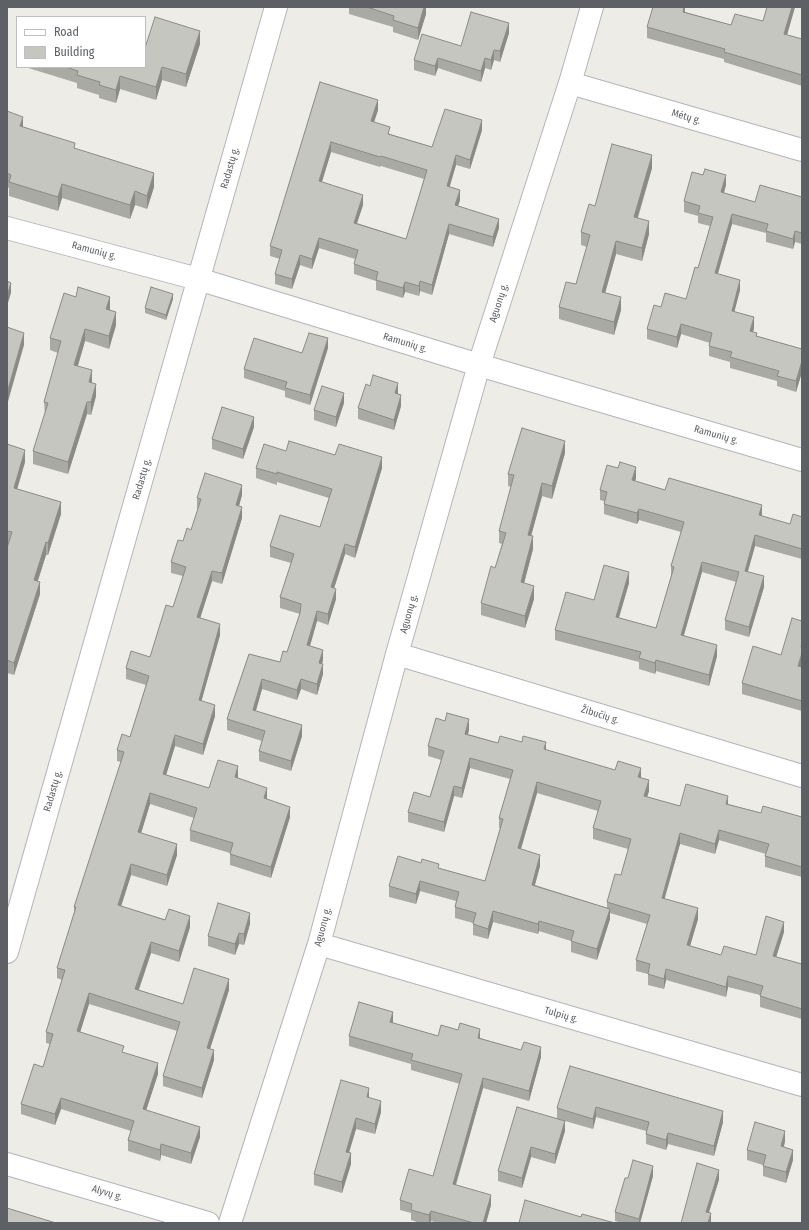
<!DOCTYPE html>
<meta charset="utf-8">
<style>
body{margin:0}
#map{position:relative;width:809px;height:1230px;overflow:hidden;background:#edece6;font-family:"Fira Sans Condensed",sans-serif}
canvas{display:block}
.frame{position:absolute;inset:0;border:8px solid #5d6064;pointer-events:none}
.legend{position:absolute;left:16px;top:16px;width:130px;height:52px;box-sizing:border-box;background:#fff;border:1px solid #bebfc1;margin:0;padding:5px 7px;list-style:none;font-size:12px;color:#5d6064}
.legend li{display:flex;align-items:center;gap:8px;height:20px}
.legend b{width:20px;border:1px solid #bebfc1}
</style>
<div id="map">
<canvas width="809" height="1230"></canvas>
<div class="frame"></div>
<ul class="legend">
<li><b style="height:5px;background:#fff"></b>Road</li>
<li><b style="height:11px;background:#c6c6c0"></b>Building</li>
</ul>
</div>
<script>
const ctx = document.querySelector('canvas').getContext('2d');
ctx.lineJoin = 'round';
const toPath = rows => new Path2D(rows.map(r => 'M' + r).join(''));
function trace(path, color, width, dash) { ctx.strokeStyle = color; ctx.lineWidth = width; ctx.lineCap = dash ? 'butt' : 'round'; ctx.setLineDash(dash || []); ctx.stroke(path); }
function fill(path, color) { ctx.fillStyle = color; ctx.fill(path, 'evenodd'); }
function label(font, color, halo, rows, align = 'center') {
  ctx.font = font + ' "Fira Sans Condensed",sans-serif'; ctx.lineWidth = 3; ctx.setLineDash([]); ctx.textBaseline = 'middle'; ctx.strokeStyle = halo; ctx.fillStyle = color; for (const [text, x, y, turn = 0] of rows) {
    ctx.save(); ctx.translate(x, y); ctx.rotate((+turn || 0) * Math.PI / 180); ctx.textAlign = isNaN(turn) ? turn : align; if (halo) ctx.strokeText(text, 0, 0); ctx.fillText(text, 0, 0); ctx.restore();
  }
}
const minor = toPath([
 [570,83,802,150],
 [7,228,198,279,479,365,802,460],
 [397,654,802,776],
 [319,944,802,1085],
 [7,952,276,7],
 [7,1164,208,1223],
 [230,1223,319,944,397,654,479,365,570,83,592,7]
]);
const wall = toPath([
 [349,7,426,7,426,14,418,40,393,32,393,27,349,14],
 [685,7,685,12,731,25,763,21,767,7,795,7,787,35,802,39,802,86,724,62,724,59,647,38,647,27],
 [509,33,500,62,494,60,491,70,485,68,481,82,438,68,435,76,414,70,414,60,461,46],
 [200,44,186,87,162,80,156,100,120,89,116,103,99,98,99,95,77,88,77,83,25,67,145,67],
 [320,82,378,110,374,122,390,134,432,147,482,130,470,169,456,165,449,187,460,200,458,206,499,228,493,247,449,234,432,295,420,291,419,296,405,292,403,298,376,290,376,281,354,274,354,264,355,259,319,248,312,269,300,265,292,289,275,284,275,274,280,259,270,256,270,246],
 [331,152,380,167,381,166,424,179,406,239,357,223,363,205,322,182],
 [7,111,23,127,75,149,154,187,147,209,135,205,130,219,62,198,58,211,9,196,9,188,7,187],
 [652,168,638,218,649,234,642,261,616,254,605,293,621,310,614,335,559,319,559,307,576,284,587,247,581,245,581,232,595,206],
 [703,175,726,185,724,193,755,202,802,197,802,244,795,242,793,249,766,242,766,233,732,224,718,274,740,290,734,312,754,328,753,332,757,336,802,349,802,372,796,392,777,386,777,381,730,368,730,362,709,356,709,346,710,343,681,334,677,348,647,339,647,329,661,307,686,299,698,268,710,226,698,223,698,216,684,212,684,201],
 [173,299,166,320,145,313,145,308],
 [110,310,116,325,109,349,85,341,78,366,92,383,96,396,91,415,87,414,68,474,33,464,33,451,45,415,44,402,58,353,50,350,50,338],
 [328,348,310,405,285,397,285,391,244,378,244,369,302,353],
 [398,394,401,406,394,430,358,419,358,408],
 [344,403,336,427,314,420,314,410],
 [254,427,243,459,212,449,212,439],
 [7,444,25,462,17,489,61,514,48,555,46,555,38,581,40,594,14,675,7,673,7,548,8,543,7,543],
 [286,451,335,455,382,468,355,558,345,554,334,588,336,599,328,625,317,621,310,646,323,660,322,664,323,674,317,695,301,689,297,700,262,689,256,711,302,736,291,771,259,761,259,751,262,741,227,730,227,719,249,654,280,662,287,652,300,614,280,608,280,597,291,563,270,557,270,546,320,527,329,498,277,482,277,485,256,478,256,468],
 [565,453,552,499,542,496,531,536,533,549,524,583,534,599,525,628,481,615,481,603,495,568,502,544,499,543,499,531,511,487,508,486,508,474],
 [636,478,635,481,665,490,790,524,802,517,802,559,755,546,748,571,764,587,749,637,725,630,725,620,736,582,702,572,684,635,717,656,709,686,656,671,655,674,639,669,639,662,555,640,555,630,594,600,629,583,619,618,656,628,671,577,671,566,681,532,639,520,637,524,604,514,604,501,600,500,600,490],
 [242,495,239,506,242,518,222,584,212,581,200,618,220,635,201,701,215,716,203,755,175,746,166,775,209,788,238,777,238,778,267,798,267,799,290,817,271,878,230,865,230,853,190,841,190,830,194,818,150,804,141,833,177,855,167,886,131,875,121,906,190,927,179,962,151,953,139,990,183,1004,229,990,210,1049,214,1060,202,1098,163,1086,163,1076,177,1031,89,1004,80,1032,124,1053,158,1074,146,1110,200,1137,191,1164,161,1155,160,1161,128,1151,128,1140,131,1131,61,1109,55,1125,21,1114,21,1104,43,1067,50,1044,46,1043,46,1032,62,980,57,978,57,968,74,914,74,907,121,762,117,761,117,750,130,737,146,685,126,679,126,668,150,657,173,607,183,576,171,573,171,562,183,541,191,530,198,509,197,509,197,498],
 [801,666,802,667,802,711,742,694,742,683],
 [469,730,468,734,498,743,546,750,641,778,649,791,647,797,680,806,728,804,761,813,802,817,802,877,765,867,765,856,766,854,719,840,715,854,680,844,664,898,698,919,690,946,721,955,756,955,784,932,776,957,802,964,802,1019,760,1007,760,995,728,987,726,997,666,980,664,989,648,985,648,974,636,971,636,960,647,924,610,913,610,919,597,960,571,952,571,941,539,931,538,934,493,922,488,939,473,935,473,923,455,918,455,907,456,901,420,891,416,904,389,897,389,886,439,868,485,881,500,828,499,828,499,818,510,779,470,768,462,798,454,796,444,832,408,822,408,812,430,797,441,760,428,756,428,746],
 [537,793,598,811,593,828,593,839,628,849,621,875,607,902,607,908,535,885,540,866,521,849],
 [250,924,244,945,239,944,235,955,208,946,208,936],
 [393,1022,393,1023,438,1036,480,1038,541,1057,529,1101,483,1088,456,1185,491,1205,486,1223,438,1223,431,1221,430,1223,420,1223,411,1220,411,1213,400,1210,400,1200,433,1176,460,1084,411,1070,411,1064,349,1046,349,1036],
 [570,1066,723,1122,714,1156,668,1144,666,1150,646,1144,646,1131,596,1117,593,1129,565,1121,565,1131,555,1164,531,1157,522,1188,498,1181,498,1171,557,1119,557,1108],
 [369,1098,381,1112,375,1134,356,1129,349,1153,351,1164,342,1193,314,1185,314,1174],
 [785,1141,784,1147,793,1160,786,1183,763,1176,763,1165,747,1160,747,1150],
 [653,1176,640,1223,622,1223,615,1221,615,1212,628,1178]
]);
const shadedWall = toPath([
 [424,7,426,7,426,14,418,40,418,28],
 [684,7,685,7,685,14,683,12],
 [792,7,795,7,784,45,784,34],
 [509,23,509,33,500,62,500,51],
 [200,31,200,44,186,87,186,74],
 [494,50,494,60,491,70,491,60],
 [438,58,438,68,435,76,435,66],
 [485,58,485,68,481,82,481,71],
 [162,67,162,80,156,100,156,87],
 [120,76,120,89,116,103,116,90],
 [378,100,378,110,371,131,371,121],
 [23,117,23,130,20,126],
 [482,120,482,130,470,169,470,160],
 [331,142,331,152,319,191,319,181],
 [456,155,456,165,447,196,447,186],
 [652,155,652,168,634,229,634,217],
 [154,173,154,187,147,209,147,196],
 [726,175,726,185,721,202,721,192],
 [62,184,62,198,58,211,58,197],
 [460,190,460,200,455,215,455,205],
 [135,191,135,205,130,219,130,205],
 [363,195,363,205,354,232,354,223],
 [732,214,732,224,715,283,715,273],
 [499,219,499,228,493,247,493,237],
 [649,221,649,234,642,261,642,248],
 [449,224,449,234,432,295,432,285],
 [795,231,795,242,793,249,793,239],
 [319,238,319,248,312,269,312,259],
 [616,241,616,254,602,304,602,292],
 [300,255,300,265,292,289,292,279],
 [740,280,740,290,732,321,732,311],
 [420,281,420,291,419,296,419,286],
 [405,282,405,292,403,298,403,288],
 [11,283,11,293,7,306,7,296],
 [173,294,173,299,166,320,166,315],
 [110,297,110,310,106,322,106,309],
 [621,297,621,310,614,335,614,322],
 [116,312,116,325,109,349,109,336],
 [754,317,754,328,750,342,750,331],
 [681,324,681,334,677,348,677,337],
 [85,329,85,341,74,378,74,365],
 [24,333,24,345,7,405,7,393],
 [328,338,328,348,310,405,310,395],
 [802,361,802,372,796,392,796,381],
 [92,370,92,382,89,382],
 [398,383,398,394,395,404,395,393],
 [96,384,96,396,91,415,91,402],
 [344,393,344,403,336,427,336,417],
 [401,395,401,406,394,430,394,420],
 [87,402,87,414,68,474,68,462],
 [254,417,254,427,243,459,243,449],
 [565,441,565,453,552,499,552,486],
 [25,450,25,462,14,500,14,488],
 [382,457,382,468,355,558,355,547],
 [636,467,636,478,632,491,632,480],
 [542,483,542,496,528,547,528,535],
 [242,485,242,495,236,516,236,505],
 [61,502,61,514,48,555,48,543],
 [762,505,762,516,759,515],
 [242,507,242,518,222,584,222,573],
 [639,509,639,520,637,524,637,513],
 [755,535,755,546,745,581,745,571],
 [533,536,533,549,521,595,521,582],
 [46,542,46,555,34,592,34,580],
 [345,544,345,554,331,598,331,587],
 [702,562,702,572,681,645,681,635],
 [212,571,212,581,197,628,197,617],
 [629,572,629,583,616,627,616,617],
 [764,576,764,587,749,637,749,627],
 [40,582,40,594,14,675,14,663],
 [534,586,534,599,525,628,525,616],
 [336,589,336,599,328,625,328,614],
 [317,611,317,621,307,656,307,645],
 [220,624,220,635,199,710,199,700],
 [802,643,802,664,798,676,798,666,801,647],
 [717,645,717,656,709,686,709,675],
 [323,650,323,660,319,673,319,663],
 [656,660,656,671,655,674,655,663],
 [323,664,323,674,317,695,317,684],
 [262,679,262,689,253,720,253,710],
 [301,679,301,689,297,700,297,690],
 [215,705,215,716,203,755,203,744],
 [469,719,469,730,465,744,465,734],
 [302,725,302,736,291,771,291,761],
 [175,735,175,746,163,785,163,774],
 [546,742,546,753,544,749],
 [470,758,470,768,462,798,462,788],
 [238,766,238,777,235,788,235,777],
 [641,768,641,779,638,777],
 [649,780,649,791,644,806,644,796],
 [537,782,537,793,518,859,518,848],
 [454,786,454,796,444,832,444,822],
 [267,788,267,798,264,809,264,798],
 [150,793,150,804,138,843,138,832],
 [728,796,728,807,726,804],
 [290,807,290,817,271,878,271,867],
 [719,830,719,840,715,854,715,844],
 [680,833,680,844,662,908,662,898],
 [177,844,177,855,167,886,167,875],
 [540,855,540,866,532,895,532,885],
 [131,864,131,875,118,916,118,905],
 [420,881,420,891,416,904,416,894],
 [698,908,698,919,687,956,687,945],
 [610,909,610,919,597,960,597,949],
 [493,911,493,922,488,939,488,929],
 [250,913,250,924,244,945,244,934],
 [190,916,190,927,179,962,179,951],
 [539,921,539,931,538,934,538,924],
 [784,922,784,932,773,967,773,956],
 [239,933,239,944,235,955,235,944],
 [151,942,151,953,135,1000,135,989],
 [666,969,666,980,664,989,664,979],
 [728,976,728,987,726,997,726,987],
 [229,979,229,990,207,1058,207,1048],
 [89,993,89,1004,77,1042,77,1031],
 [393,1012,393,1022,390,1032,390,1022],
 [480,1029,480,1039,478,1038],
 [541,1047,541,1057,529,1101,529,1091],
 [214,1050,214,1060,202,1098,202,1088],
 [158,1063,158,1074,143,1120,143,1109],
 [483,1078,483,1088,453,1194,453,1184],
 [369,1088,369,1099,367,1097],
 [61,1098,61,1109,55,1125,55,1114],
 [381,1101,381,1112,375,1134,375,1124],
 [596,1107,596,1117,593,1129,593,1119],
 [723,1111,723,1122,714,1156,714,1146],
 [356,1118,356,1129,346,1162,346,1152],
 [565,1121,565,1131,555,1164,555,1154],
 [200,1127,200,1137,191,1164,191,1153],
 [785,1131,785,1141,781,1157,781,1146],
 [668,1133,668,1144,666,1150,666,1140],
 [161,1144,161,1155,160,1161,160,1150],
 [531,1147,531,1157,522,1188,522,1178],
 [793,1150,793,1160,786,1183,786,1172],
 [351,1153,351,1164,342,1193,342,1182],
 [653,1166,653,1176,640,1223,639,1223,639,1219],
 [719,1170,719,1180,706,1222,706,1212],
 [491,1195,491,1205,486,1223,483,1223],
 [431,1211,431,1221,430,1223,429,1223,429,1215],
 [711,1213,711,1223,708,1223]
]);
const building = toPath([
 [367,7,424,7,418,28,393,20,394,16,367,7],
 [653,7,684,7,683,12,731,25,735,14,763,21,767,7,792,7,784,34,802,39,802,75,724,52,725,49,647,27,653,7],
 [471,12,509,23,500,51,494,50,491,60,485,58,481,71,438,58,435,66,414,60,422,34,461,46,471,12],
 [155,17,200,31,186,74,162,67,156,87,120,76,116,90,99,85,100,82,77,75,78,71,66,67,145,67,145,48,155,17],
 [320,82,378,100,371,121,390,127,388,134,432,147,445,109,482,120,470,160,456,155,447,186,460,190,455,205,499,219,493,237,449,224,432,285,420,281,419,286,405,282,403,288,376,280,378,272,354,264,358,250,319,238,312,259,300,255,292,279,275,274,282,250,270,246,320,82],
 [331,142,380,157,381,156,427,170,406,239,354,223,363,195,319,181,331,142],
 [7,111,23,117,20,126,75,143,74,148,154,173,147,196,135,191,130,205,62,184,58,197,9,182,11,175,7,173,7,111],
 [612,144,652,155,634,217,649,221,642,248,616,241,602,292,621,297,614,322,559,307,566,282,576,284,590,235,581,232,589,204,595,206,612,144],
 [705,169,726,175,721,192,755,202,760,185,802,197,802,233,795,231,793,239,766,231,768,224,732,214,715,273,740,280,732,311,754,317,750,331,757,333,756,336,802,349,802,361,796,381,777,376,779,371,730,357,732,352,709,346,712,333,681,324,677,337,647,329,654,305,661,307,665,293,686,299,695,267,698,268,713,217,698,213,700,206,684,201,692,172,703,175,705,169],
 [7,281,11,283,7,296,7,281],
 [78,287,110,297,106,309,116,312,109,336,85,329,74,365,92,370,89,382,96,384,91,402,87,402,68,462,33,451,48,403,44,402,61,341,50,338,64,293,76,297,78,287],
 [151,287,173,294,166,315,145,308,151,287],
 [7,327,24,333,7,393,7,327],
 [309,333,328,338,310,395,285,388,287,382,244,369,254,338,302,353,309,333],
 [373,375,398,383,395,393,401,395,394,420,358,408,366,384,370,386,373,375],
 [322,386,344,393,336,417,314,410,322,386],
 [222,407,254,417,243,449,212,439,222,407],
 [522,428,565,441,552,486,542,483,528,535,533,536,521,582,534,586,525,616,481,603,491,566,495,568,506,533,499,531,514,475,508,474,522,428],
 [289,441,335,455,339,444,382,457,355,547,345,544,331,587,336,589,328,614,317,611,307,645,323,650,319,663,323,664,317,684,301,679,297,690,262,679,253,710,302,725,291,761,259,751,265,731,227,719,249,654,280,662,283,651,287,652,300,613,301,604,280,597,294,554,270,546,280,515,320,527,332,489,277,472,277,474,256,468,264,444,286,451,289,441],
 [7,444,25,450,14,488,61,502,48,543,46,542,34,580,40,582,14,663,7,660,7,548,12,532,7,531,7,444],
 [620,462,636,467,632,480,665,490,669,478,762,505,759,515,790,524,793,514,802,517,802,549,755,535,745,571,764,576,749,627,725,620,739,572,702,562,681,635,717,645,709,675,656,660,655,663,639,658,641,652,555,630,566,592,594,600,604,565,629,572,616,617,656,628,674,567,671,566,684,522,639,509,637,513,604,504,607,492,600,490,607,465,618,468,620,462],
 [205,473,242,485,236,505,242,507,222,573,212,571,197,617,220,624,199,700,215,705,203,744,175,735,163,774,209,788,218,760,238,766,235,777,267,788,264,798,290,807,271,867,230,854,233,843,190,830,197,808,150,793,138,832,177,844,167,875,131,864,118,905,165,920,169,909,190,916,179,951,151,942,135,989,183,1004,194,968,229,979,207,1048,214,1050,202,1088,163,1076,180,1022,89,993,77,1031,124,1046,122,1052,158,1063,143,1109,200,1127,191,1153,161,1144,160,1150,128,1140,134,1121,61,1098,55,1114,21,1104,34,1064,43,1067,53,1034,46,1032,65,970,57,968,76,907,74,907,124,752,117,750,122,734,130,737,149,676,126,668,131,651,150,657,166,605,173,607,186,567,171,562,178,540,183,541,187,528,191,530,201,499,197,498,205,473],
 [792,618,802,621,802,643,801,647,802,648,802,653,798,666,802,667,802,701,742,683,753,646,781,655,792,618],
 [447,713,469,719,465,734,498,743,500,736,522,742,523,736,546,742,544,749,615,770,618,761,641,768,638,777,649,780,644,796,680,806,686,784,728,796,726,804,761,813,763,806,802,817,802,867,765,856,769,844,719,830,715,844,680,833,662,898,698,908,687,945,721,955,724,946,756,955,766,916,784,922,773,956,802,964,802,1009,760,996,763,986,728,976,726,987,666,969,664,979,648,974,650,964,636,960,650,915,607,902,615,874,621,875,631,839,593,828,601,801,537,782,518,848,540,855,532,885,610,909,597,949,571,941,574,931,539,921,538,924,493,911,488,929,473,924,476,913,455,907,459,892,420,881,416,894,389,886,398,856,421,863,422,859,439,864,438,868,485,881,503,819,499,818,513,770,470,758,462,788,454,786,444,822,408,812,414,792,430,797,444,751,428,746,436,718,445,721,447,713],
 [218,903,250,913,244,934,239,933,235,944,208,936,218,903],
 [359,1002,393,1012,390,1022,438,1036,441,1025,458,1030,460,1023,480,1029,478,1038,521,1050,524,1042,541,1047,529,1091,483,1078,453,1184,491,1195,483,1223,474,1223,431,1211,429,1215,411,1210,412,1204,400,1200,409,1169,433,1176,462,1074,411,1060,413,1054,349,1036,359,1002],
 [570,1066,723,1111,714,1146,668,1133,666,1140,646,1134,649,1122,596,1107,593,1119,557,1108,570,1066],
 [341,1080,369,1088,367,1097,381,1101,375,1124,356,1118,346,1152,351,1153,342,1182,314,1174,341,1080],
 [517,1107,565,1121,555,1154,531,1147,522,1178,498,1171,517,1107],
 [755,1122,785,1131,781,1146,793,1150,786,1172,763,1166,766,1155,747,1150,755,1122],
 [633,1160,653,1166,639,1219,615,1212,625,1178,628,1178,633,1160],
 [697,1163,719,1170,706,1212,711,1213,708,1223,681,1223,697,1163],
 [525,1200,581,1217,582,1214,615,1223,519,1223,525,1200],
 [7,1208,56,1223,7,1223,7,1208]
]);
const streetNames = [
 ["Mėtų g.",686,117,16],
 ["Radastų g.",230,168,-74],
 ["Ramunių g.",94,251,15],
 ["Aguonų g.",499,303,-72],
 ["Ramunių g.",405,343,17],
 ["Ramunių g.",716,435,16],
 ["Radastų g.",142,479,-74],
 ["Aguonų g.",409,614,-74],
 ["Žibučių g.",600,715,17],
 ["Radastų g.",53,791,-74],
 ["Aguonų g.",323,927,-75],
 ["Tulpių g.",561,1015,16],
 ["Alyvų g.",107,1193,17]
];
trace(minor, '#b3b5b8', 24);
trace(minor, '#fff', 22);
fill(wall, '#aaaaa5');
fill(shadedWall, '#8b8b86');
fill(building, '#c6c6c0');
trace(building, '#8b8b86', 1);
label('10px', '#5d6064', '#fff', streetNames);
</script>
